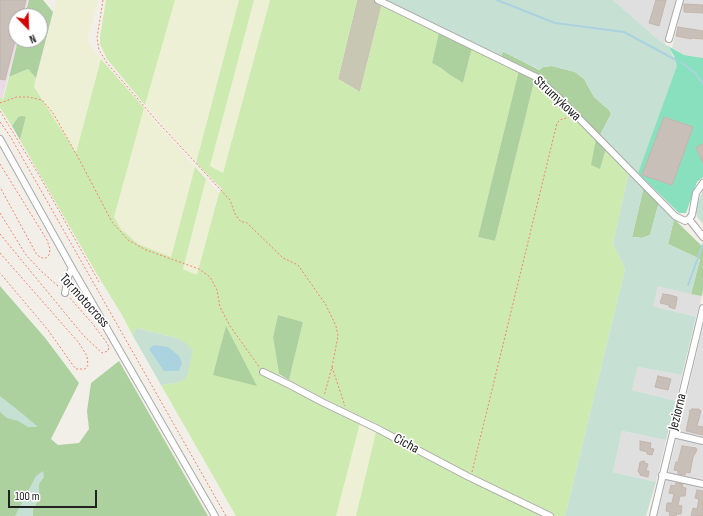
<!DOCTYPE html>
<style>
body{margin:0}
#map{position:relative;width:703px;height:516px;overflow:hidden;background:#f2efe9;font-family:"Sofia Sans Condensed",sans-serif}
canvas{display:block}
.north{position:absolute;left:8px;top:8px;width:40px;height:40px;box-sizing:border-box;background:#fff;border:1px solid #a7a7a7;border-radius:50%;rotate:157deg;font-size:11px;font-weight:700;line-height:16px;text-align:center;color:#222}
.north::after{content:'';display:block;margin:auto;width:14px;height:18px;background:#d40000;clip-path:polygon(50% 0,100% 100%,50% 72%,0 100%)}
.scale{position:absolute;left:8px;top:490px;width:89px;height:18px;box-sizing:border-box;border:2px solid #222;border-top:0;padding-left:5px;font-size:12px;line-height:14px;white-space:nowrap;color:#222;-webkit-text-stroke:3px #fff;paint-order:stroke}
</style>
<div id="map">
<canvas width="703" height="516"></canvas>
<div class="north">N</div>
<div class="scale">100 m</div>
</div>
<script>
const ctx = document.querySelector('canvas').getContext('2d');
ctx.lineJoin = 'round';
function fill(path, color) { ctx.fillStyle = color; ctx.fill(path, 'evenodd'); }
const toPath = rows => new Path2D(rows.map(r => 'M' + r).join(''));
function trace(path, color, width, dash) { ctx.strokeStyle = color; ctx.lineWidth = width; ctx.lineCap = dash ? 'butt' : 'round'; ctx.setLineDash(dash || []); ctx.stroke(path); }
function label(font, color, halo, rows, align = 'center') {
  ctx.font = font + ' "Sofia Sans Condensed",sans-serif'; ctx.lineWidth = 3.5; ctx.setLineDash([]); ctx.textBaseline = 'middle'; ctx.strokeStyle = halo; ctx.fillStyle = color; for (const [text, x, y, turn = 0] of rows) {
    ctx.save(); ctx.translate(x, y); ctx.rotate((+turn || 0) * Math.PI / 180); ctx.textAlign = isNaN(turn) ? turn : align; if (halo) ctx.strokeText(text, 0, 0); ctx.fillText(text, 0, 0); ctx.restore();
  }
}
const residential = toPath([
 [613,0,677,0,665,44,661,42],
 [683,0,703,0,703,58,684,55,672,48],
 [658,285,702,296,696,317,653,306],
 [703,326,703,516,657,516,678,433],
 [638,367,682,375,676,401,632,390],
 [622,431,666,440,656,482,613,472]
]);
const industrial = toPath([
 [0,0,29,0,25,16,16,16,16,40,18,40,2,100,0,97]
]);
const construction = toPath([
 [357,0,373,0,382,4,360,92,338,79]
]);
const farmland = toPath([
 [57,0,98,0,87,41,101,59,76,154,34,87],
 [175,0,239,0,196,163,145,105],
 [254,0,270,0,223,173,210,166],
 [144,108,195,167,171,257,138,244,121,229,114,217],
 [206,179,219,193,197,275,183,269],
 [360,423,376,432,356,516,336,516]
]);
const grass = toPath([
 [106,0,175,0,145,105,107,59,100,44,100,37],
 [239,0,254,0,210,166,223,173,270,0,357,0,338,79,360,92,382,4,439,32,432,63,441,68,450,75,463,83,472,48,519,70,478,237,495,241,535,78,629,172,613,243,625,269,565,516,554,516,547,513,421,449,379,425,321,397,289,380,303,322,278,315,273,337,279,374,287,388,360,423,336,516,236,516,161,385,175,383,182,381,177,338,136,328,133,336,122,315,98,276,20,140,26,118,18,117,12,126,0,108,0,97,3,100,9,77,28,69,36,78,34,87,76,153,101,59,144,108,114,217,121,229,138,244,171,257,195,167,206,179,183,269,197,275,219,193,222,189,196,163],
 [376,432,467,480,487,488,541,516,356,516]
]);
const forest = toPath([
 [29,0,43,0,53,12,36,78,28,69,9,77,18,40,40,40,40,16,25,16],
 [439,32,472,48,463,83,450,75,441,68,432,63],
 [503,51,539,70,543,67,552,66,575,72,584,79,594,97,609,110,611,114,599,137,537,75,501,57],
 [519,70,535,78,495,241,478,237],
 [22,116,26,117,20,140,12,126,18,117],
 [596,139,606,148,600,169,591,165],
 [644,186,659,202,650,235,642,238,632,237],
 [674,219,703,247,703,290,702,296,691,294,700,259,668,244],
 [0,286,46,339,79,383,51,439,58,445,79,443,89,429,87,411,91,383,119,361,208,516,0,516],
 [278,315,303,322,289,380,279,374,273,337],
 [226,326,257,386,213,375]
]);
const wetland = toPath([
 [382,0,613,0,661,42,668,46,678,66,637,176,599,137,611,114,609,110,594,97,584,79,575,72,552,66,543,67,540,70,503,52,501,57],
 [629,172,644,186,632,237,642,238,650,235,659,202,674,219,668,244,700,259,691,294,658,286,653,306,696,317,682,375,638,367,632,390,676,401,666,440,622,431,613,472,656,482,646,516,565,516,625,269,613,243],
 [703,191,703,224,697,217,696,206],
 [136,328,177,338,186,343,193,350,187,376,182,381,175,383,161,385,133,336],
 [0,396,24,415,38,427,28,427,18,421,7,418,0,412],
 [43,471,44,477,39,484,39,499,33,510,33,516,15,516,36,476]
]);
const pitch = toPath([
 [668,46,684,55,703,58,703,177,697,182,686,213,679,213,638,173,677,66,674,56]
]);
const water = toPath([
 [154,345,168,347,179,356,182,363,179,371,164,371,149,349]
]);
const stream = toPath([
 [497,0,555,23,624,32,676,60],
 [681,62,694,72,703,83],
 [688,285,703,244]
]);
const building = toPath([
 [0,0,26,0,22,16,16,16,16,37,5,80,0,79,0,0],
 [656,0,666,0,659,26,649,23,656,0],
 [684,4,703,5,703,13,684,12,684,4],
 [678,27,703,31,703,39,691,38,691,39,676,36,678,27],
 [664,117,693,127,672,185,642,175,664,117],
 [703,144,703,163,696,147,703,144],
 [663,294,670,295,677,297,677,299,675,309,669,307,669,305,660,303,663,294],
 [658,376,671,379,668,390,655,387,658,376],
 [692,409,699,409,701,411,697,426,703,427,703,435,686,431,690,412,689,411,692,409],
 [640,441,651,443,650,448,654,449,652,455,647,454,647,452,640,450,640,441],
 [682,446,696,448,697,450,693,457,690,473,686,472,685,475,678,474,678,471,674,470,676,462,678,462,682,446],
 [644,461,645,463,648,464,646,471,649,471,648,477,640,475,640,473,638,472,640,462,644,461],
 [676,483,683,484,682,487,686,488,685,496,680,496,678,505,682,506,681,514,677,514,676,516,674,516,669,515,670,512,666,511,667,503,672,503,674,494,669,493,671,485,675,486,676,483],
 [697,490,703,491,703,516,691,516,693,508,697,509,699,499,695,498,697,490]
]);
const path = toPath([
 [103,0,97,38,99,50,107,63,155,119,230,200,235,214,241,222,246,222,283,258,298,265,326,305,336,326,338,336,332,367,324,396],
 [0,103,17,97,28,97,42,100,53,113,79,159,112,222,128,240,146,250,199,269,210,277,217,290,220,307,230,326,260,368],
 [0,111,39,175,99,282],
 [0,122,10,136,226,516],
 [0,164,47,240,50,249,49,255,46,258,42,258,37,255,0,187],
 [0,213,26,255,41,271,59,287],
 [0,234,83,335,102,353,108,351,109,347,107,343,92,323,70,298],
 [0,253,79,343,87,356,88,365,85,369,76,369,72,364,48,330,0,273],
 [332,367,345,406],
 [472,472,557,123,560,120,569,117]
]);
const minor = toPath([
 [378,0,536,77,563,102,675,216,685,221,689,219],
 [669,39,680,0],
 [0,139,72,268,215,516],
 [703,183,696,193,692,215,689,219,703,237],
 [65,293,68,277,72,268],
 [263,372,290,385,322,402,376,428,467,476,550,516],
 [673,434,703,441],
 [662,475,703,484],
 [653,516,703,308]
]);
const streetNames = [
 ["Strumykowa",557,99,43],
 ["Tor motocross",84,301,48],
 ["Jeziorna",678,412,-76],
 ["Cicha",406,444,28]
];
fill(residential, '#e0dfdf');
fill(industrial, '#ebdbe8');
fill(construction, '#c7c7b4');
fill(farmland, '#eef0d5');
fill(grass, '#cdebb0');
fill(forest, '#add19e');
fill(wetland, '#c6e0d4');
fill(pitch, '#88e0be');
fill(water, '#aad3df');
trace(stream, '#aad3df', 2);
fill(building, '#c7bfb8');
trace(building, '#c4b6ab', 1);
trace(minor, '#a9a9a9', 8);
trace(path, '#fa8072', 1, [2, 2]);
trace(minor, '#fff', 6);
label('14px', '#222', '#fff', streetNames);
</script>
